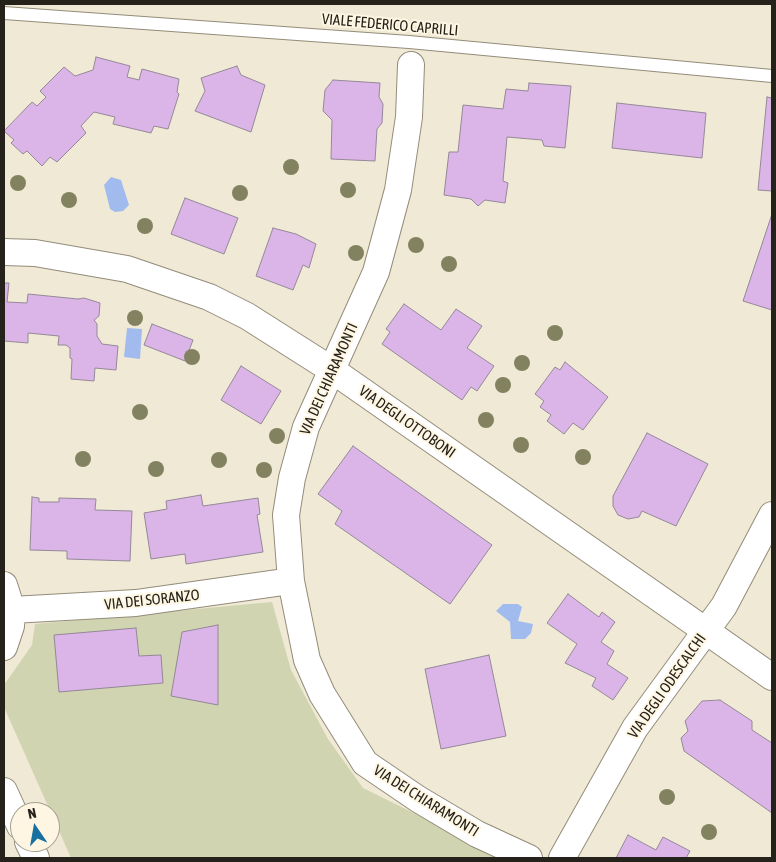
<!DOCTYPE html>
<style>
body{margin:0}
#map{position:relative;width:776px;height:862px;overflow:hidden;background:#f0e9d5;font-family:"Asap Condensed",sans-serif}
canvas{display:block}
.frame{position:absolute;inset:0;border:5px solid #25221b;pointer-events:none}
.north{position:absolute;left:10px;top:802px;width:50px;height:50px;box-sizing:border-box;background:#fef6e2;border:1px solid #a7a192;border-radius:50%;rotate:348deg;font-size:14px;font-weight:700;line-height:20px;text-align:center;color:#25221b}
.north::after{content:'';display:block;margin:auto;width:18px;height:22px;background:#1771a0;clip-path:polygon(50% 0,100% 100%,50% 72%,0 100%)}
</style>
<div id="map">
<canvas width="776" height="862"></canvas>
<div class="frame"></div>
<div class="north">N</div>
</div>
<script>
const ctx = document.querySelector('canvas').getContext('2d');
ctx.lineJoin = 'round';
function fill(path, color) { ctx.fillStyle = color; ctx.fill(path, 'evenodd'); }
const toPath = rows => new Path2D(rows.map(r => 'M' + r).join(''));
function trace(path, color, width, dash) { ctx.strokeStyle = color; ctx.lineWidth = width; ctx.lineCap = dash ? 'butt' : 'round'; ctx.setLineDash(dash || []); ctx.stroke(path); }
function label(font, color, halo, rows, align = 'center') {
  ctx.font = font + ' "Asap Condensed",sans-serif'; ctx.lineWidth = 4; ctx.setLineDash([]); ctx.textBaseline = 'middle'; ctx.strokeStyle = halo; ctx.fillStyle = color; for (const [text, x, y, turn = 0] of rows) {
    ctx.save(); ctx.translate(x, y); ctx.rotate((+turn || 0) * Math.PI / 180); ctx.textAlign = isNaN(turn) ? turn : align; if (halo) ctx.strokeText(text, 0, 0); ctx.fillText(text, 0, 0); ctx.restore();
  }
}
const green = toPath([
 [272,602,291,670,328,739,363,788,505,858,71,858,4,707,4,685,32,645,35,624]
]);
const water = toPath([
 [111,177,121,180,129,205,123,211,115,212,110,209,104,185],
 [127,328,142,329,140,359,124,357],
 [503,604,518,604,522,607,518,621,533,624,531,633,525,639,511,639,510,622,496,611]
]);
const building = toPath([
 [96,57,130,66,127,77,139,80,142,69,179,79,177,92,179,94,168,129,154,126,151,133,113,124,115,117,94,112,81,126,86,133,57,162,50,157,42,166,27,151,23,154,11,143,14,140,4,131,32,102,37,106,46,97,40,91,64,67,75,76,93,70,96,57],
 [237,66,241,75,265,85,251,132,195,111,205,91,201,78,237,66],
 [333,80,380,83,379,97,383,104,382,123,377,129,375,161,331,159,332,120,323,111,325,90,333,80],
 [529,83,571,86,565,148,544,146,542,140,507,137,503,181,508,183,505,203,485,200,478,206,471,199,444,195,449,152,458,152,463,105,503,109,506,89,528,91,529,83],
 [767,97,772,98,772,191,758,190,767,97],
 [617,103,706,113,702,158,612,148,617,103],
 [185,198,238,218,224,254,171,234,185,198],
 [772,214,772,310,743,301,772,214],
 [273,228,296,234,316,244,309,268,303,265,293,290,256,276,273,228],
 [4,283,9,283,7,302,27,303,28,294,78,299,84,298,100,303,99,316,94,320,97,324,97,336,102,344,118,346,116,370,95,368,94,381,71,379,72,359,70,358,70,348,66,345,58,345,59,336,28,333,28,343,4,341,4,283],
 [404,304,441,330,456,309,482,326,467,348,494,366,477,391,471,387,462,400,382,344,390,332,386,329,404,304],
 [152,324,193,340,185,361,144,345,152,324],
 [565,362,608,397,583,430,573,423,564,434,547,421,551,415,540,407,544,401,535,394,555,367,560,370,565,362],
 [241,366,281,391,261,424,221,400,241,366],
 [647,433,708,464,676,526,642,511,639,517,628,519,618,515,613,506,613,496,647,433],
 [353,446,492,545,450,604,335,524,342,511,318,494,353,446],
 [201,495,203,506,258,498,260,514,257,515,263,552,186,564,185,554,151,559,144,513,167,509,166,501,201,495],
 [32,497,39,498,39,502,59,502,59,498,96,499,95,510,132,511,130,561,67,559,67,551,30,550,32,497],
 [568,594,599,617,602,612,615,622,601,642,614,651,607,664,628,678,613,700,592,686,596,678,565,663,577,644,547,623,568,594],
 [218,625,218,705,171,696,182,632,218,625],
 [136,628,139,656,161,655,163,683,59,692,54,635,136,628],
 [489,655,506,736,441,749,425,669,489,655],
 [720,700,752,721,752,730,772,743,772,813,684,751,681,738,688,731,685,721,702,701,720,700],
 [628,835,656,850,663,837,690,851,686,858,616,858,628,835]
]);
const lane = toPath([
 [4,13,409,42,772,76]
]);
const street = toPath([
 [411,65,409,117,398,190,376,272,306,427,292,478,286,515,291,581,307,660,322,694,365,763,418,799,477,834,529,858],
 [4,252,35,253,127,269,209,297,247,316,332,370,772,677],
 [4,585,12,610,11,626,4,647],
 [12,610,136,603,291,581],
 [4,791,20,826],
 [28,842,36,858],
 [562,858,635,728,724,606,772,515]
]);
const trees = [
 [291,167],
 [18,183],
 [348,190],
 [240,193],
 [69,200],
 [145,226],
 [416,245],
 [356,253],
 [449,264],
 [135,318],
 [555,333],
 [192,357],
 [522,363],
 [503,385],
 [140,412],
 [486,420],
 [277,436],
 [521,445],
 [583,457],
 [83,459],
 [219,460],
 [156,469],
 [264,470],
 [667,797],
 [709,832]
];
const streetNames = [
 ["VIALE FEDERICO CAPRILLI",390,25,5],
 ["VIA DEI CHIARAMONTI",329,379,-66],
 ["VIA DEGLI OTTOBONI",407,422,35],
 ["VIA DEI SORANZO",152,600,-6],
 ["VIA DEGLI ODESCALCHI",667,686,-55],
 ["VIA DEI CHIARAMONTI",426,801,32]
];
fill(green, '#d0d4b1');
fill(water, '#a2bbef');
fill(building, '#dbb5e7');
trace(building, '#948898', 1);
trace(lane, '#938c7a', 14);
trace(street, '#938c7a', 28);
trace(lane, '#fff', 12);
trace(street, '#fff', 26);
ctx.fillStyle = '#838260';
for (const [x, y] of trees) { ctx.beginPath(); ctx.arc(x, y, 8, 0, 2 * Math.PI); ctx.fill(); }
label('15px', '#25221b', '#fef6e2', streetNames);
</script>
